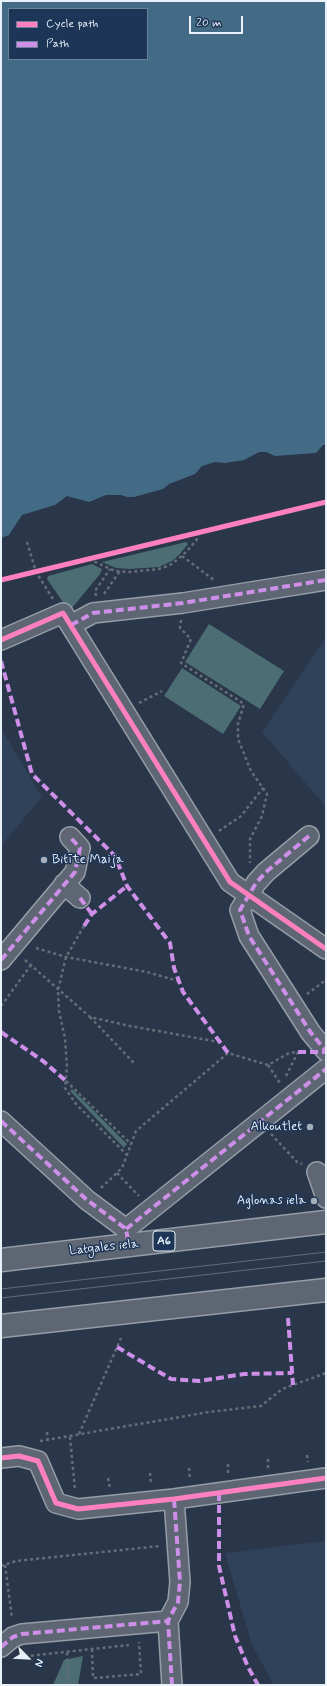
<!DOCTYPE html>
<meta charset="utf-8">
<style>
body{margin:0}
#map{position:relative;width:327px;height:1686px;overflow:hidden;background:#2a374a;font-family:Mynerve,sans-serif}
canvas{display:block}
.frame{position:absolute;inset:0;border:2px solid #e8f1f8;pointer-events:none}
.legend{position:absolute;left:8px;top:8px;width:140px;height:52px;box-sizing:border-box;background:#1d3557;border:1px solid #6e8097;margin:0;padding:5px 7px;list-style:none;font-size:12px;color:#e8f1f8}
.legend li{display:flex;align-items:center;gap:8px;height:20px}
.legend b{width:20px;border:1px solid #6e8097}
.north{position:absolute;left:8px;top:1638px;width:40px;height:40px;-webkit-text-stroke:3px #1d3557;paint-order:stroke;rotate:114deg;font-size:11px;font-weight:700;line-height:16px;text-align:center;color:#e8f1f8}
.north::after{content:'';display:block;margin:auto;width:14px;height:18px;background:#e8f1f8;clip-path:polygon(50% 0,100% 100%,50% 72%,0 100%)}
.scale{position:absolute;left:189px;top:16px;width:54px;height:18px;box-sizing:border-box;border:2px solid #e8f1f8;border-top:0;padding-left:5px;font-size:12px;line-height:14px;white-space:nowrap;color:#e8f1f8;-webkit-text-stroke:3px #1d3557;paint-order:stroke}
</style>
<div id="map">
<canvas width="327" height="1686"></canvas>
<div class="frame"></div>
<ul class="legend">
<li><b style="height:5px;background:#ff80c0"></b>Cycle path</li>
<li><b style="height:5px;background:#ce8fe9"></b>Path</li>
</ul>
<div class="north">N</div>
<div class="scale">20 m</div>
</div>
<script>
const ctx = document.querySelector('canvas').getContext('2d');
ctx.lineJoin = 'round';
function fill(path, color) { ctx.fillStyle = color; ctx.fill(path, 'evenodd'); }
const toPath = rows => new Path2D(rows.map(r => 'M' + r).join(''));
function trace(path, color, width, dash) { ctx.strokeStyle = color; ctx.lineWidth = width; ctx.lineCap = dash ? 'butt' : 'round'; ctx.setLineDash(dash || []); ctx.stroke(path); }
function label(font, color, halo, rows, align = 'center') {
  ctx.font = font + ' Mynerve,sans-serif'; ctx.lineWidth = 3; ctx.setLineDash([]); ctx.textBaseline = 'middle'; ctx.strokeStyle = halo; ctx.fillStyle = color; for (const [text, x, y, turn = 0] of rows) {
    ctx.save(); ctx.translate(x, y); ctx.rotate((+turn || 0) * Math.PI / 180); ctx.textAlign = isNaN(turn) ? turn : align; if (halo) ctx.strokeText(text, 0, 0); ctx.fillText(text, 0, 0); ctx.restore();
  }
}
const built = toPath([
 [326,637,326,807,262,732],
 [1,728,42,797,1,846],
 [326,1541,326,1685,274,1685,252,1645,225,1553]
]);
const green = toPath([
 [186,542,188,544,180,554,172,561,159,567,129,569,116,568,102,562],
 [92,564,102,569,100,574,72,608,67,608,47,579,48,576],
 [209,624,284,671,260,709,185,662],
 [182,668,241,706,223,734,164,696],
 [72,1089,127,1144,124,1148,70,1091],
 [83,1656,78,1685,53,1685,64,1660]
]);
const water = toPath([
 [1,1,326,1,326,445,323,445,316,453,275,456,266,452,259,452,244,460,225,463,215,462,202,466,195,474,169,484,163,489,134,497,127,497,121,495,106,495,89,502,67,496,55,505,22,515,9,535,1,538],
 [9,9,147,9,147,59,9,59]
]);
const path = toPath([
 [27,542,36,572,53,599],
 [182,556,214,580],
 [89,559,115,571,129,572,159,569,170,565,182,556,196,541,199,533],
 [104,594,120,571],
 [96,596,95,591,110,569],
 [181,620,180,628,191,639,181,663,244,704,238,724,238,739,251,771,267,794,262,816,250,839,250,863],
 [139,703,162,691],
 [219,831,241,816,263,788],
 [84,926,66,957,58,990,59,1011,65,1038,67,1067,65,1088,76,1104,127,1155],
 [36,948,66,957,147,972,178,981],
 [25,960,90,1017,130,1026,219,1042],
 [307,994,326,980],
 [1,1006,31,965],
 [90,1017,134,1063],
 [268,1065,280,1083],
 [286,1076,298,1052],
 [66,1081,131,1144],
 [271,1134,297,1162,302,1164],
 [117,1173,139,1196],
 [101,1188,122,1168,136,1131,228,1053,268,1065,289,1053,298,1052],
 [47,1432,48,1440],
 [79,1434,121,1338],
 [70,1437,75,1490],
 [40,1441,209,1412,261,1406,282,1389,326,1373],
 [307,1455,308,1462],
 [268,1459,268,1469],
 [228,1464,228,1473],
 [189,1468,190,1480],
 [150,1473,151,1484],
 [108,1478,110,1489],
 [5,1565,12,1618],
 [1,1566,16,1561,160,1546],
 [92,1649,93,1678,141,1674,139,1642],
 [19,1657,129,1645],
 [65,1685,68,1677,67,1651]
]);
const minor = toPath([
 [71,625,93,613,183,603,326,580],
 [1,640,63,613,230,882,326,949],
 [309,836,266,872,256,883,240,910,249,936,311,1033,326,1051],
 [64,884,80,898],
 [1,960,75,872,80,848,70,837],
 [1,1121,87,1200,126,1229,128,1242],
 [317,1172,326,1198],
 [126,1229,326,1069],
 [1,1458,19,1456,38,1461,56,1503,78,1509,174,1499,326,1478],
 [1,1647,13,1637,22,1634,168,1621],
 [172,1685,168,1621,178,1602,180,1582,174,1499]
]);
const highway = toPath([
 [1,1260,326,1222],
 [1,1326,326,1290]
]);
const tram = toPath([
 [1,1289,326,1252],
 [1,1298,326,1261]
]);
const quiet = toPath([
 [71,625,93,613,183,603,326,580],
 [1,661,32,774,115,856,127,886,170,943,174,968,183,992,228,1053],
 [309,836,266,872,256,883,240,910,249,936,311,1033,326,1051],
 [80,898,92,914],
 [84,926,92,914,127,886],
 [1,960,75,872,80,848,70,837],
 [1,1032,43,1061,66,1081],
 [298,1052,326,1052],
 [1,1121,87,1200,126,1229,129,1246],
 [126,1229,326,1069],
 [288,1318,293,1385],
 [117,1347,171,1379,200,1381,244,1374,292,1373],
 [219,1493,219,1566,235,1636,248,1667,258,1685],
 [1,1647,13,1637,22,1634,168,1621],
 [172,1685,168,1621,178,1602,180,1582,174,1499]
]);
const cycleway = toPath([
 [1,580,326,502],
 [1,640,63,613,230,882,326,949],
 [1,1458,19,1456,38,1461,56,1503,78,1509,174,1499,326,1478]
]);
const markers = [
 [44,860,4,"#a6b0bb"],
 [310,1127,4,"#a6b0bb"],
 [314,1201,4,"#a6b0bb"]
];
const shields = [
 [164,1241,22]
];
const shieldNames = [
 ["A6",164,1241]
];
const poiNames = [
 ["Bitīte Maija",52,860,"left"],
 ["Alkoutlet",302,1127],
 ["Aglonas iela",306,1201]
];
const streetNames = [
 ["Latgales iela",104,1248,-6]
];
fill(built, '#30415a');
fill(green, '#4b6d73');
fill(water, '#436b85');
trace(minor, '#959da7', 22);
trace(highway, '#959da7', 25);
trace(path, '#656d78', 2.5, [3, 3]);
trace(minor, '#5d6672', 19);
trace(highway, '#5d6672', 22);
trace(tram, '#656d78', 1);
trace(quiet, '#ce8fe9', 4, [8, 4]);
trace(cycleway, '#ff80c0', 5);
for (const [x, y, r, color] of markers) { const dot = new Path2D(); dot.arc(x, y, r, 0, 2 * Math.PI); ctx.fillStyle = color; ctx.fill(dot); trace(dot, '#1d3557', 1.5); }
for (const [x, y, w] of shields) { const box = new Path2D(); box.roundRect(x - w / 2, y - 10, w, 20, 3); ctx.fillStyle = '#1d3557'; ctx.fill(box); trace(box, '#e8f1f8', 1); }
label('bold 12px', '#e8f1f8', null, shieldNames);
label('13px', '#e8f1f8', '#1d3557', poiNames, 'right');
label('13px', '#e8f1f8', '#1d3557', streetNames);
</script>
